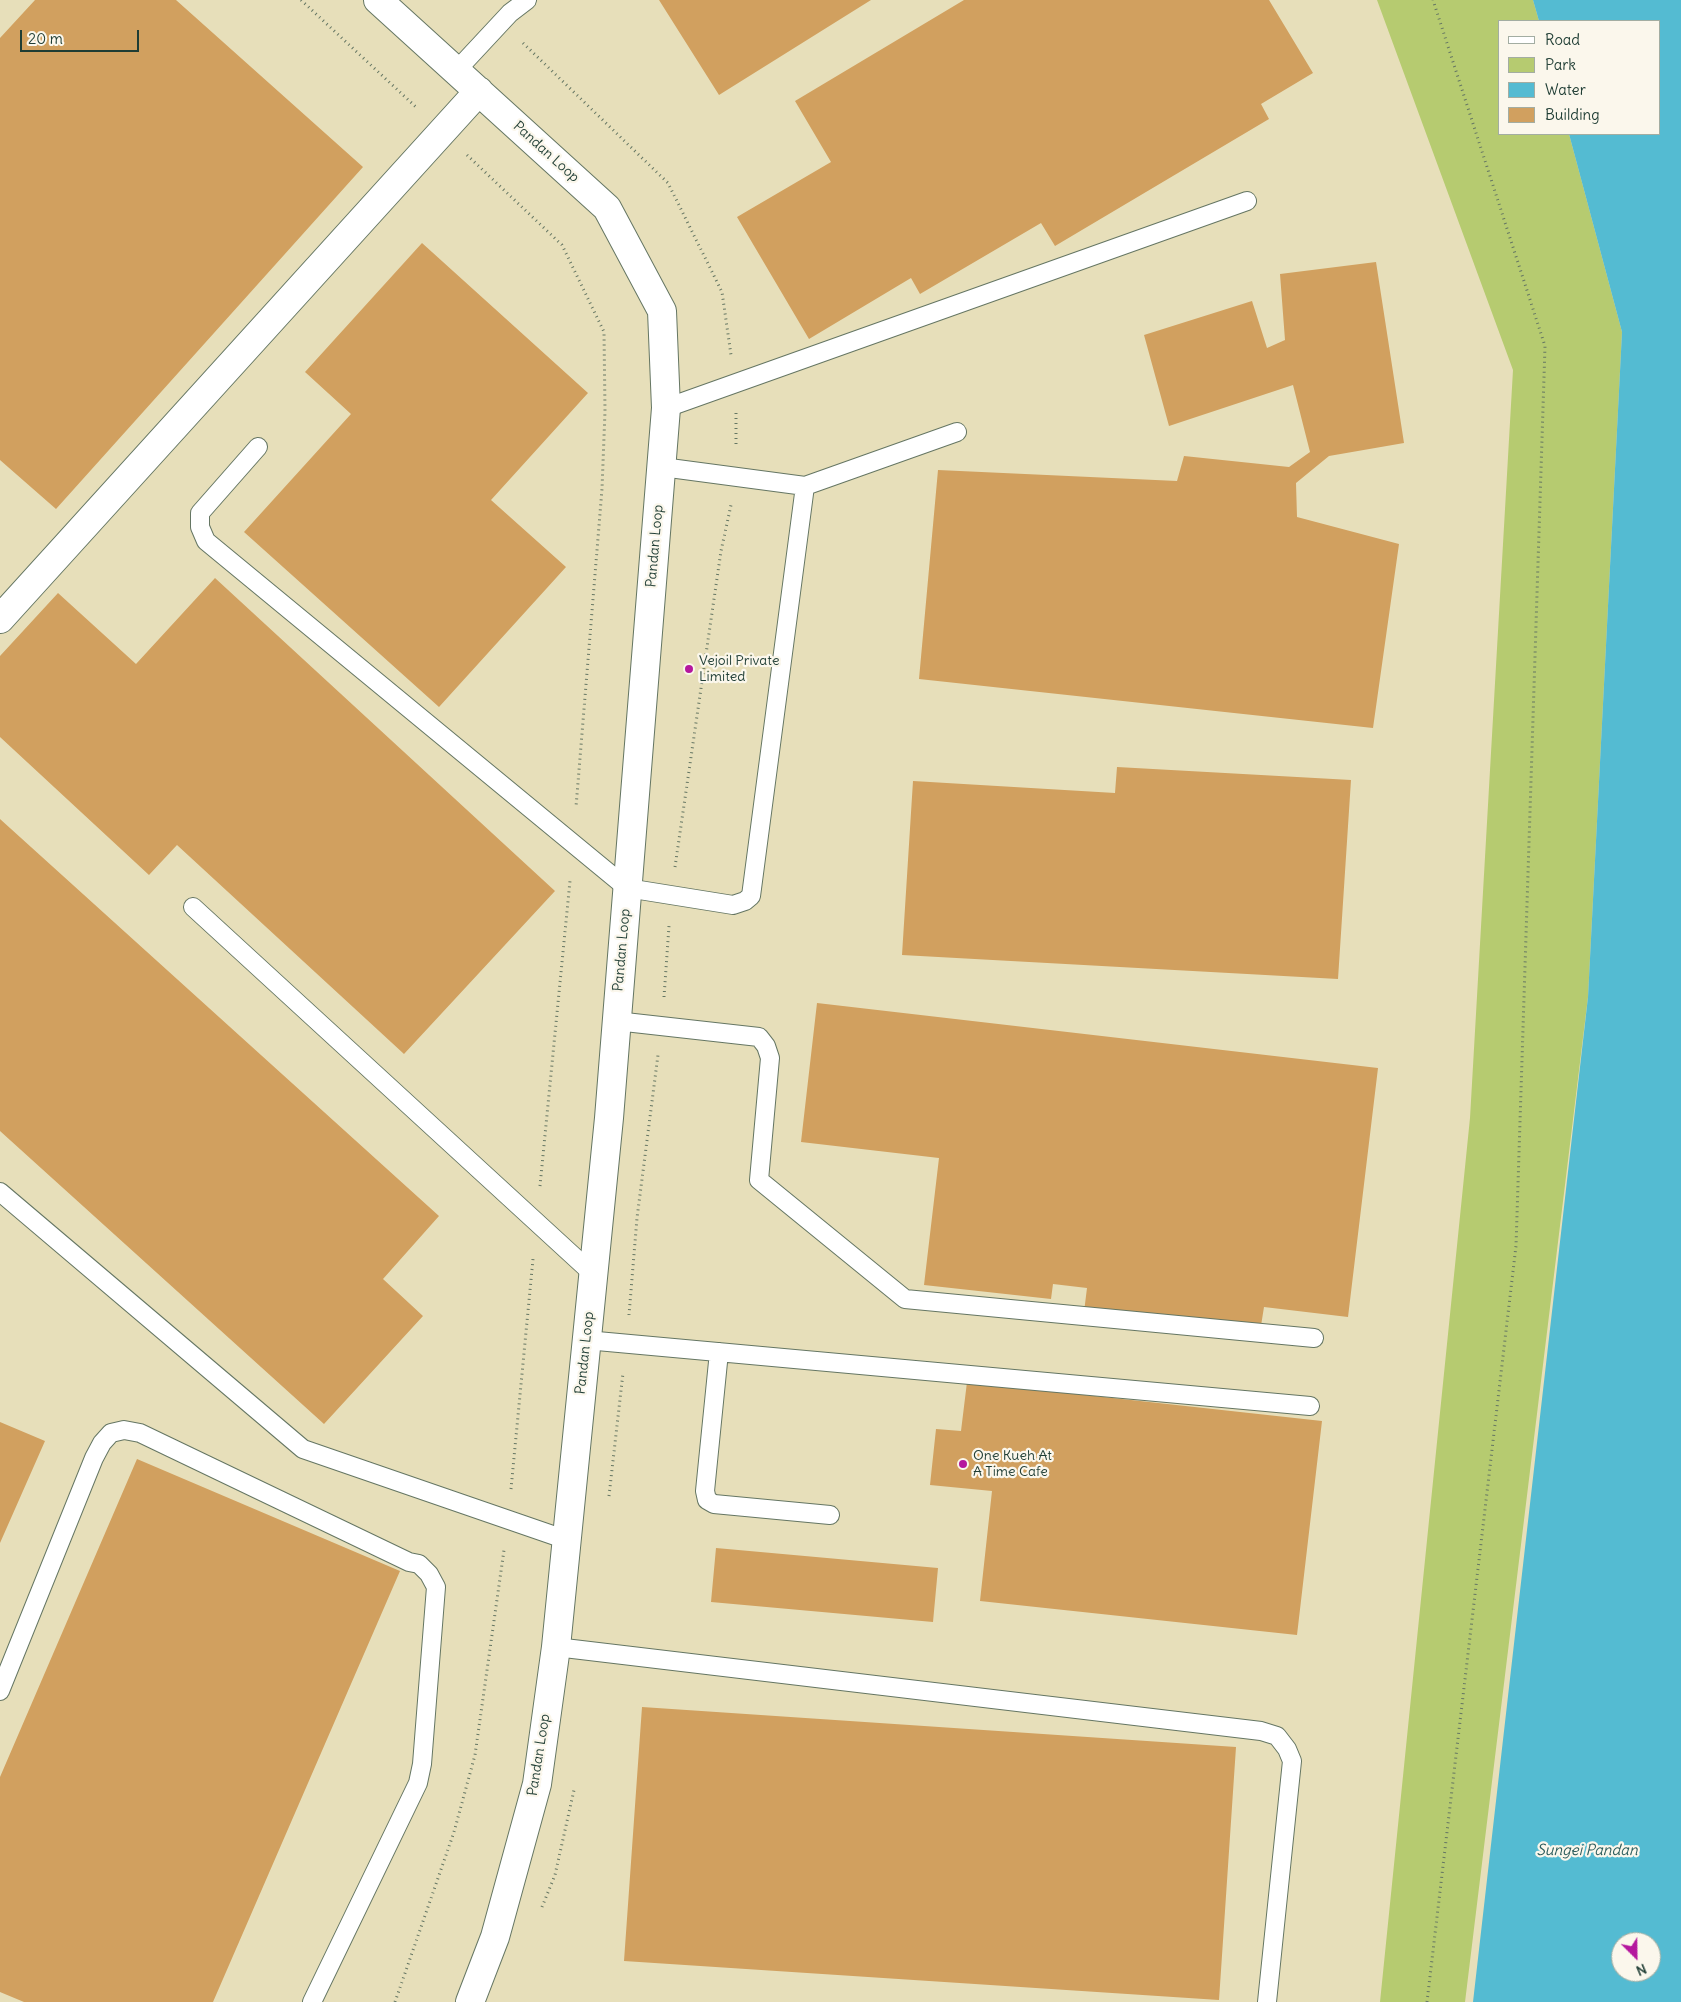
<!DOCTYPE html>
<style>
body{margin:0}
#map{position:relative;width:1681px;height:2002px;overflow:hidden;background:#e7dfba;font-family:Delius,sans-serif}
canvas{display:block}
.legend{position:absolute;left:1498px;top:20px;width:162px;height:115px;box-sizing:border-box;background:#fbf7ec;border:1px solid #a3ada2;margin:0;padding:6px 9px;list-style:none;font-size:15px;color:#1f3d34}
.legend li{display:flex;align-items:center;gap:10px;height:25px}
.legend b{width:25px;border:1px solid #a3ada2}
.north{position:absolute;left:1611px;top:1932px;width:50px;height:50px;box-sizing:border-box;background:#fbf7ec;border:1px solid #a3ada2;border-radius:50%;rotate:157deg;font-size:14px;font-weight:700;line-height:20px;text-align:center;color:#1f3d34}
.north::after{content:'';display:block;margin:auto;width:18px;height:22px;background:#b5179e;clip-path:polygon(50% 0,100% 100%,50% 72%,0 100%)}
.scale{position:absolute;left:20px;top:30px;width:119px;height:22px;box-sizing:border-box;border:2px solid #1f3d34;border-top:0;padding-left:6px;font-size:15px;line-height:18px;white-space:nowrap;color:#1f3d34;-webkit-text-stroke:4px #fbf7ec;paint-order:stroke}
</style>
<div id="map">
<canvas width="1681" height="2002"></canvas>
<ul class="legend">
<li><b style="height:6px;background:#fff"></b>Road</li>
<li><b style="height:14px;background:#b6cb70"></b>Park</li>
<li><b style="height:14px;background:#54bbd2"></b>Water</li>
<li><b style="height:14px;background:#d1a05f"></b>Building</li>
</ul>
<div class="north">N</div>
<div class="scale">20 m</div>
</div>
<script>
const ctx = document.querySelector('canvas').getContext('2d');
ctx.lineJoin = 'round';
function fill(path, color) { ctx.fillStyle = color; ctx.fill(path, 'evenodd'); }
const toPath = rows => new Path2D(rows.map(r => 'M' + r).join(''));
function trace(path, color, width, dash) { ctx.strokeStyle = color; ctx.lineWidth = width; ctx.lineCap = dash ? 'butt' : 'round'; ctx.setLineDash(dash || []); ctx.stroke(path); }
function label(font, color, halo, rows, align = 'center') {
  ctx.font = font + ' Delius,sans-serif'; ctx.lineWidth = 4.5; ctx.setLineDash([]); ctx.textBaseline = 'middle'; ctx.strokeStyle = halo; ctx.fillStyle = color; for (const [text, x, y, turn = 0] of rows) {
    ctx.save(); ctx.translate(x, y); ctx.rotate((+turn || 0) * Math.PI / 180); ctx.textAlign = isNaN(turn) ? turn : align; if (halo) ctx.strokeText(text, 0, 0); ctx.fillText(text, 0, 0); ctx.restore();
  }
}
const green = toPath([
 [1377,0,1533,0,1539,21,1500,21,1500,134,1569,134,1622,332,1588,997,1465,2002,1380,2002,1470,1118,1513,370]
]);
const water = toPath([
 [1533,0,1681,0,1681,2002,1473,2002,1588,997,1622,332,1569,134,1660,134,1660,21,1539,21],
 [1621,1942,1651,1942,1651,1972,1621,1972]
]);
const building = toPath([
 [35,0,176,0,363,167,56,509,0,460,0,38],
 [659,0,871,0,719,95],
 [964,0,1269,0,1313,73,1261,104,1269,119,1055,246,1041,223,920,294,911,278,809,339,737,217,831,162,795,101],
 [422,243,588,393,491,500,566,567,439,707,244,532,351,414,305,372],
 [1376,262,1404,443,1329,456,1296,483,1297,517,1399,544,1373,728,919,679,938,470,1177,481,1184,456,1289,467,1310,452,1293,385,1169,426,1144,335,1252,301,1267,348,1285,340,1280,274],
 [215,578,555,891,404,1054,177,845,149,875,0,737,0,656,58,593,136,664],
 [1117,767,1351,780,1338,979,902,955,913,781,1115,793],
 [0,819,439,1216,383,1279,423,1316,324,1424,0,1131],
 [817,1003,1378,1068,1348,1317,1264,1307,1260,1332,1084,1312,1087,1288,1053,1284,1051,1299,924,1285,939,1158,801,1142],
 [967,1382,1322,1421,1297,1635,980,1601,992,1491,930,1485,936,1429,961,1431],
 [0,1422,45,1441,0,1543],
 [137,1459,400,1571,213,2002,24,2002,0,1992,0,1777],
 [716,1548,938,1568,933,1622,711,1602],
 [642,1707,1236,1747,1219,2000,624,1961]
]);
const path = toPath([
 [301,0,417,108],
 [523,43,668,183,722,292,731,355],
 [467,155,562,245,604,332,605,411,602,489,576,807],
 [736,413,736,447],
 [675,867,721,551,731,505],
 [664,997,669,926],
 [540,1186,570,881],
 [629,1315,637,1218,658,1055],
 [511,1489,533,1259],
 [609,1496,623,1373],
 [542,1907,555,1875,574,1790],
 [395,2002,454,1832,475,1755,504,1550],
 [1427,2002,1516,1246,1545,346,1433,0]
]);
const service = toPath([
 [456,71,510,13,527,0],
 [666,408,1247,201],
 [258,447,200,513,200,527,206,541,627,888,733,905,745,901,751,896,805,486],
 [662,467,805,486,957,432],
 [193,907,593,1274],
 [616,1021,759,1037,766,1046,770,1058,759,1180,905,1299,1314,1338],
 [0,1192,303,1449,567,1540],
 [586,1340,1310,1406],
 [719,1352,705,1491,707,1500,714,1504,830,1515],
 [556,1647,1261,1731,1277,1736,1287,1749,1292,1761,1267,2002],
 [0,1691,94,1458,102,1443,111,1433,124,1430,140,1433,409,1562,419,1564,429,1574,436,1587,422,1764,418,1783,312,2002]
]);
const minor = toPath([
 [378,0,607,208,662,311,666,408,609,1118,556,1647,537,1784,495,1937,470,2002],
 [0,619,479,91]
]);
const markers = [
 [689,669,5,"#b5179e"],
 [963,1464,5,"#b5179e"]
];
const streetNames = [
 ["Pandan Loop",546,152,42],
 ["Pandan Loop",655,546,-85],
 ["Pandan Loop",622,950,-85],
 ["Pandan Loop",585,1353,-84],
 ["Pandan Loop",539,1755,-81]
];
const poiNames = [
 ["Vejoil Private",699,661],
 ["Limited",699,677],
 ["One Kueh At",973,1456],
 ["A Time Cafe",973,1472]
];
const waterNames = [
 ["Sungei Pandan",1587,1851]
];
fill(green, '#b6cb70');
fill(water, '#54bbd2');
fill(building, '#d1a05f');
trace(service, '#657663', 20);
trace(minor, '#657663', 30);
trace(path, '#657663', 3, [1, 4]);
trace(service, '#fff', 18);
trace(minor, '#fff', 28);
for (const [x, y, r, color] of markers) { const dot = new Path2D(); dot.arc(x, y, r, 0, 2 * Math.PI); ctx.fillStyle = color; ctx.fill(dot); trace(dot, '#fbf7ec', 2); }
label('14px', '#1f3d34', '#fbf7ec', streetNames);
label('14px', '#1f3d34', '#fbf7ec', poiNames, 'left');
label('italic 15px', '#2c5c5c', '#fbf7ec', waterNames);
</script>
